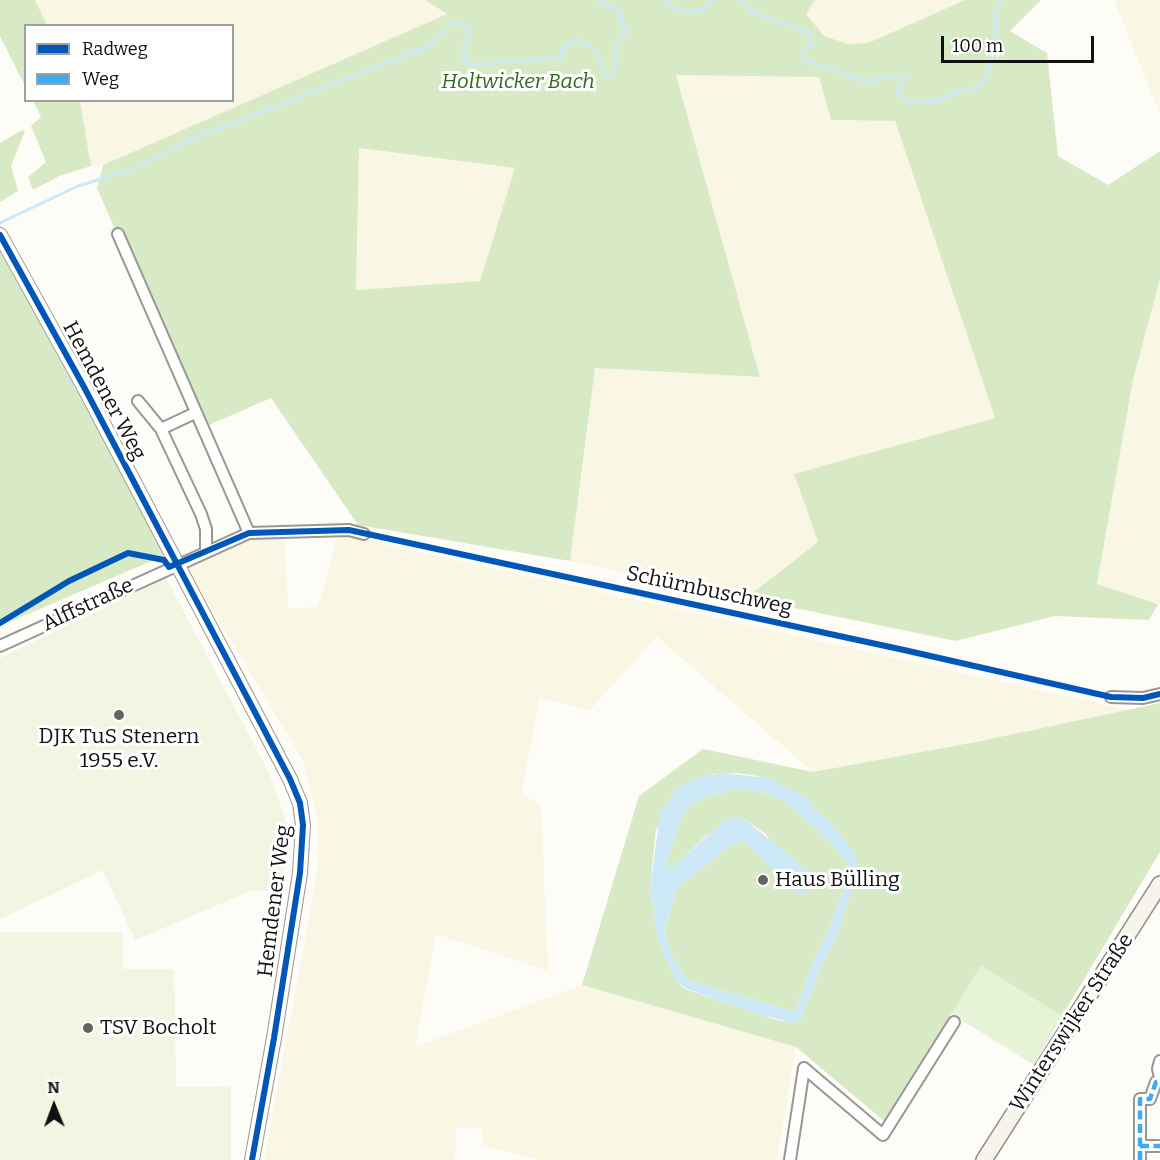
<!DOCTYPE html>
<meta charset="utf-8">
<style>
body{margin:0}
#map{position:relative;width:1160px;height:1160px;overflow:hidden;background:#fdfcf7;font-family:Bitter,serif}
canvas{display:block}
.legend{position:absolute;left:24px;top:24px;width:210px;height:78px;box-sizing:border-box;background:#fff;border:2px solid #a0a0a0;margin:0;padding:8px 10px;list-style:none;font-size:18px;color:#111}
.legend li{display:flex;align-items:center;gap:12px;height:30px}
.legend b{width:30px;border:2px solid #a0a0a0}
.north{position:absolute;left:24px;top:1076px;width:60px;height:60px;-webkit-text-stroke:4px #fff;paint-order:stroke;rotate:359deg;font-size:16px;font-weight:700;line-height:24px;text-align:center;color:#111}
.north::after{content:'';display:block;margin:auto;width:21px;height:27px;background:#111;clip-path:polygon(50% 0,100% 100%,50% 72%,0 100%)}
.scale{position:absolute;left:941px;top:36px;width:153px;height:27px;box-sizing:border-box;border:3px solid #111;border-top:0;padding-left:8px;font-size:18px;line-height:21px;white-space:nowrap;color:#111;-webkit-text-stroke:4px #fff;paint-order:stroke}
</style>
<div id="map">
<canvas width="1160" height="1160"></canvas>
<ul class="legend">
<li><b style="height:8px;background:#0057b8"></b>Radweg</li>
<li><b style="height:8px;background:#3fa9f5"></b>Weg</li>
</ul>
<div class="north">N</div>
<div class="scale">100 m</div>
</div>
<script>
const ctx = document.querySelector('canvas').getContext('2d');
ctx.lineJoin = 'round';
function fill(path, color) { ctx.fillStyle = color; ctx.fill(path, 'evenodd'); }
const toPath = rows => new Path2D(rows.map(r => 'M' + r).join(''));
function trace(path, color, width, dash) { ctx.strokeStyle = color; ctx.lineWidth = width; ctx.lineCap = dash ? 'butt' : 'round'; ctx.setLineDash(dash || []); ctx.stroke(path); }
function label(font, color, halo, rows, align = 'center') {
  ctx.font = font + ' Bitter,serif'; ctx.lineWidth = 6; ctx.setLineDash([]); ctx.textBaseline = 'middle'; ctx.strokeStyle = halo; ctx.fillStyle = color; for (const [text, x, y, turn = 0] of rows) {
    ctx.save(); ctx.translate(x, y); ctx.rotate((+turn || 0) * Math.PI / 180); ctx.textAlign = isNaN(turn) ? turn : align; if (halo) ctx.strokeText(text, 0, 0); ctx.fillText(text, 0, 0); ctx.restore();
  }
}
const farmland = toPath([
 [35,0,425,0,447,14,103,165,91,166,80,101,232,100,232,26,47,25],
 [815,0,965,0,868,43,848,44,824,36,806,14],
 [1114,0,1160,0,1160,114],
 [676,75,819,77,831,120,895,121,995,418,794,474,818,542,746,598,570,561,595,368,760,377],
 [359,148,516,168,480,281,356,290],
 [1160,279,1160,604,1097,584,1133,380],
 [252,531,284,531,288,608,318,607,339,534,1129,710,981,741,813,772,657,637,589,711,539,697,522,793,541,806,548,971,436,934,415,1047,582,985,796,1047,777,1160,540,1160,483,1145,482,1128,456,1128,455,1160,264,1160,312,901,318,862,318,820,302,759,185,564]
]);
const green = toPath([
 [981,966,1062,1016,1034,1065,950,1013]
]);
const forest = toPath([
 [0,0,35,0,47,25,26,26,25,86,0,36],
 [425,0,815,0,806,14,824,36,848,44,868,43,965,0,1041,0,1010,31,1047,53,1058,156,1108,185,1160,151,1160,279,1133,380,1097,584,1158,604,1149,620,1055,616,956,641,746,598,818,542,794,474,995,418,895,121,831,120,819,77,676,75,760,377,595,368,570,561,358,525,271,398,202,428,97,188,103,165,447,14],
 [359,148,515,168,480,281,356,290],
 [33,101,80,101,91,166,59,176,33,190,28,177,46,162,31,126,41,117],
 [22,130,25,131,11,166,18,191,0,202,0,143],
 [0,252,168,554,0,626],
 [1160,703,1160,852,1062,1016,981,966,884,1121,796,1047,582,985,639,796,703,749,813,772,981,741],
 [737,773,758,776,814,807,841,835,858,867,833,945,825,957,800,1020,780,1021,685,989,675,979,658,939,650,887,656,829,712,774],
 [738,789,766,793,786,801,830,842,847,862,849,873,829,929,812,965,795,1012,687,980,671,953,664,931,677,888,735,842,745,841,799,896,766,834,743,818,707,835,675,866,669,867,667,864,678,823,689,806,702,797]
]);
const pitch = toPath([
 [166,578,268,771,285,818,287,847,280,890,251,891,135,940,103,870,0,919,0,658],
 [0,932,123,932,123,969,174,969,176,1087,231,1086,231,1160,0,1160]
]);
const water = toPath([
 [724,773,768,778,804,796,841,835,856,857,858,867,855,881,833,946,825,957,800,1020,794,1023,754,1013,685,988,675,979,658,939,650,887,660,815,676,789,700,777],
 [738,789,766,793,786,802,830,842,847,863,849,873,829,929,812,965,795,1012,687,980,671,953,664,931,677,888,735,842,745,842,799,896,805,894,810,888,807,870,743,818,732,817,721,823,675,866,670,867,667,864,678,823,689,806,702,797]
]);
const stream = toPath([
 [663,0,675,9,690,12,704,9,712,0],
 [739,0,757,14,809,33,812,44,802,51,804,60,864,81,903,76,906,79,897,87,897,93,909,102,924,102,936,101,959,91,971,90,980,85,989,71,995,42,996,12,1001,0],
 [0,223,78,186,136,168,188,141,429,46,455,22,469,27,471,31,463,46,464,61,471,65,561,57,564,46,578,40,592,48,601,62,605,76,609,76,615,69,617,40,624,35,624,28,620,9,604,5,598,0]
]);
const minor = toPath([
 [118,234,249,533],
 [138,401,161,429,201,514,206,529,206,552],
 [161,429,195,413],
 [0,646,249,533,349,530,364,534],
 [1111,697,1143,698,1160,694],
 [1160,1061,1158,1069,1160,1077],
 [1140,1146,1160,1146],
 [790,1160,804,1068,883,1135,954,1022],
 [1140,1160,1140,1099,1150,1099,1156,1082,1160,1082]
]);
const tertiary = toPath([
 [0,235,84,387,290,779,300,803,303,825,300,873,274,1038,252,1160]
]);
const secondary = toPath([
 [984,1160,1160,884]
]);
const quiet = toPath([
 [1140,1146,1160,1146],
 [1140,1160,1140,1099,1150,1099,1156,1082,1160,1082]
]);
const cycleway = toPath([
 [0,235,84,387,290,779,300,803,303,825,300,873,274,1038,252,1160],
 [0,623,69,581,128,553,164,560,169,567,249,533,349,530,904,650,1111,697,1143,698,1160,694]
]);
const markers = [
 [119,715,6,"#646362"],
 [763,880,6,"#646362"],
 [88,1028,6,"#646362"]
];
const parkNames = [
 ["Holtwicker Bach",518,82]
];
const streetNames = [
 ["Hemdener Weg",104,391,62],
 ["Schürnbuschweg",709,591,12],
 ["Alffstraße",88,605,-25],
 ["Hemdener Weg",275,901,-83],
 ["Winterswijker Straße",1072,1023,-57]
];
const poiNames = [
 ["DJK TuS Stenern",119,737,"center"],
 ["1955 e.V.",119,761,"center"],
 ["Haus Bülling",775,880],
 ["TSV Bocholt",100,1028]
];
fill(farmland, '#f9f7e4');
fill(green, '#e7f3d7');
fill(forest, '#d8eac5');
fill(pitch, '#f0f6e1');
fill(water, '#cde8f7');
trace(stream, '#cde8f7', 3);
trace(minor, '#979795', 14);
trace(tertiary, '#979795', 16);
trace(secondary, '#8e8d8b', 18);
trace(minor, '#fffffe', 10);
trace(tertiary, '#fffffe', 14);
trace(secondary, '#f6f4eb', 15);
trace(quiet, '#3fa9f5', 4.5, [9, 4.5]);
trace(cycleway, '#0057b8', 6);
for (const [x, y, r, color] of markers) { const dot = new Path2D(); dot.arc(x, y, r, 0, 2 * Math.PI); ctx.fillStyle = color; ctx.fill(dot); trace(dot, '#fff', 2); }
label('italic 21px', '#2f6b1f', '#fff', parkNames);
label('21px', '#111', '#fff', streetNames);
label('21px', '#111', '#fff', poiNames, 'left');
</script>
